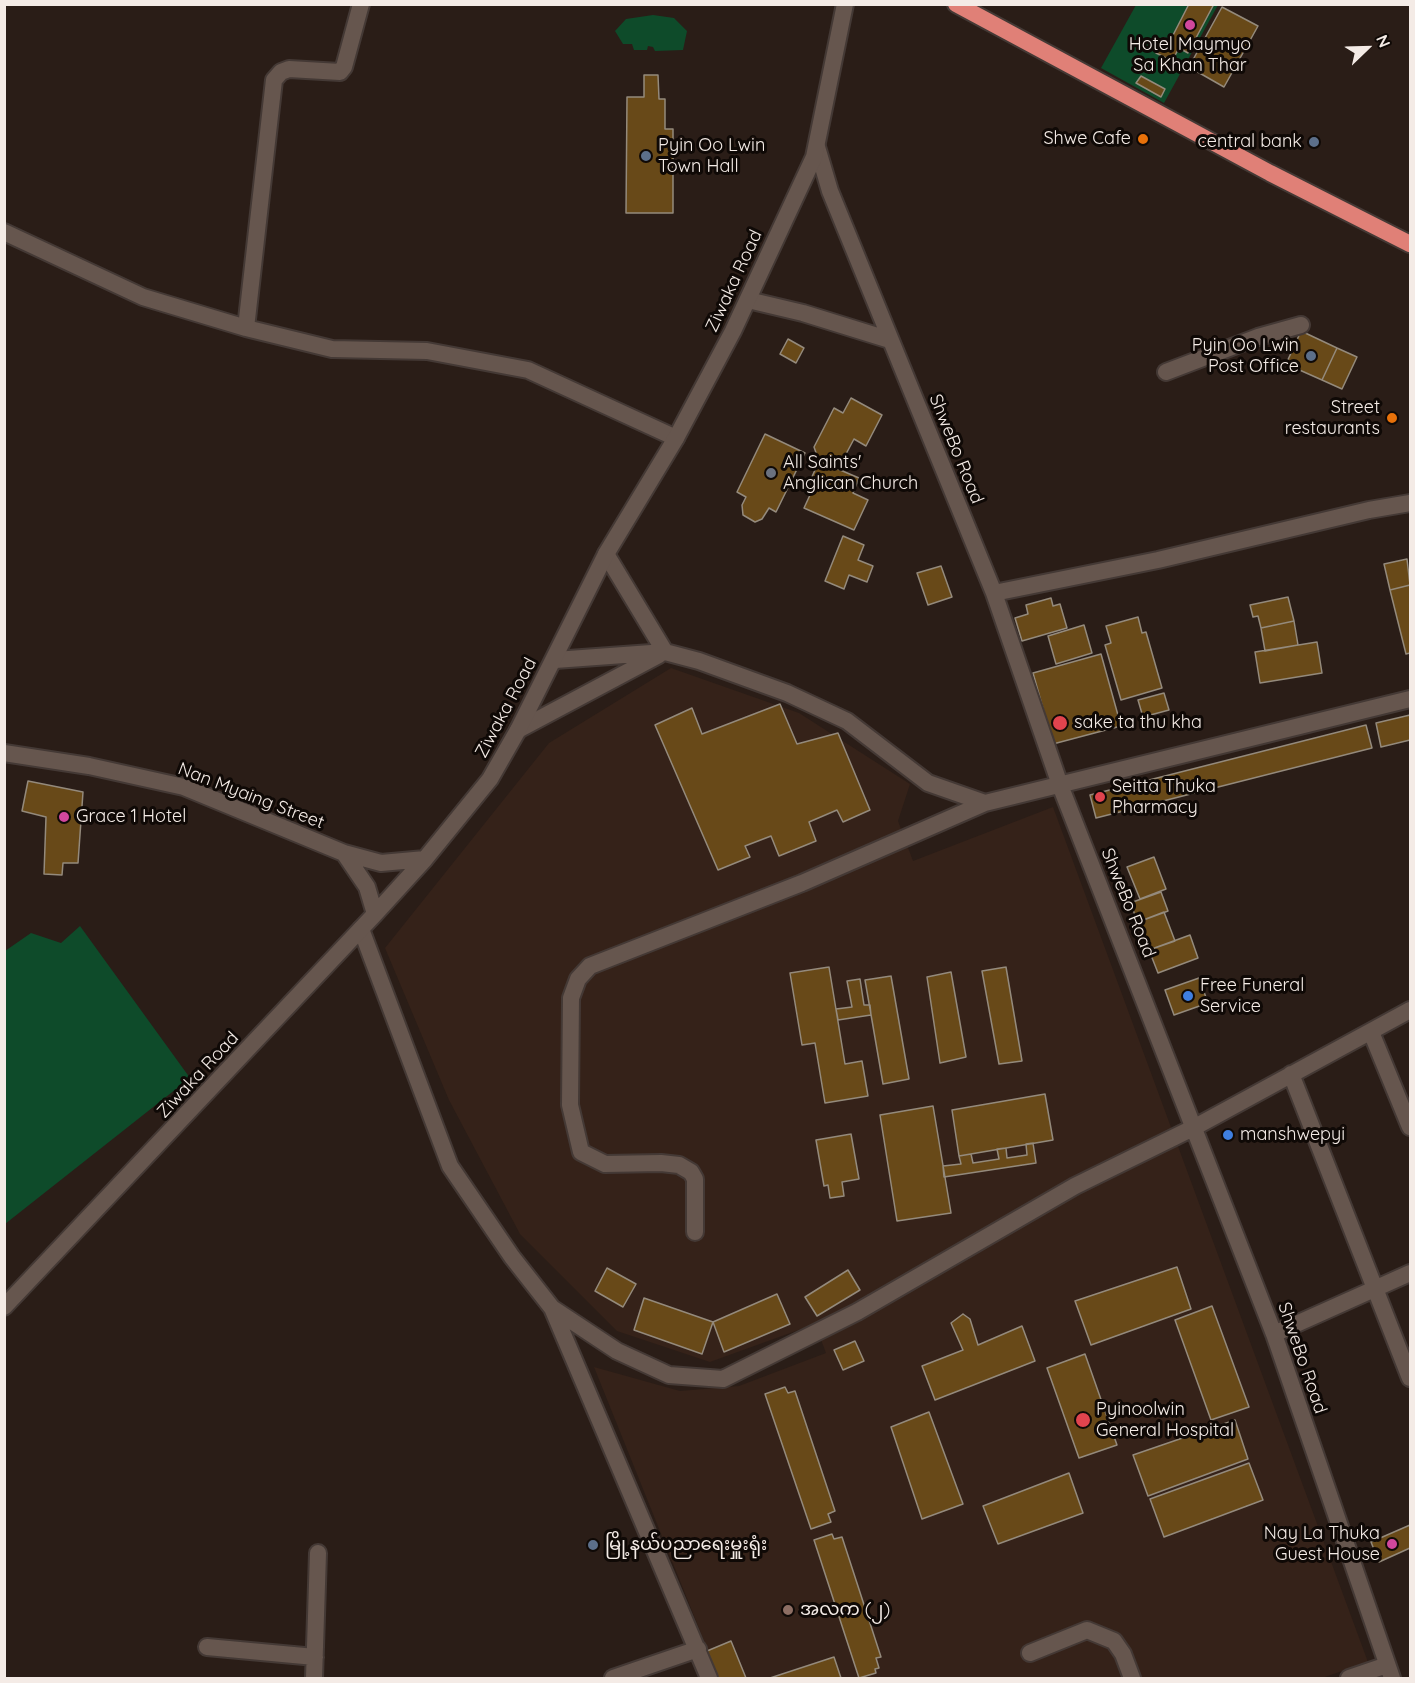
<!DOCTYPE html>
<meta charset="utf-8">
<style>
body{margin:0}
#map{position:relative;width:1415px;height:1683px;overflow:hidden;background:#2a1d17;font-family:Quicksand,sans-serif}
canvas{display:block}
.frame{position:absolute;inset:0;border:6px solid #f4ebe6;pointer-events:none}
.north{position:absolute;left:1337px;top:18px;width:60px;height:60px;-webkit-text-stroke:4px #0f0906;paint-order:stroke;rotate:67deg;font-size:16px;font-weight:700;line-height:24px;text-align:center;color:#f4ebe6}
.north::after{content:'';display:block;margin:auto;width:21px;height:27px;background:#f4ebe6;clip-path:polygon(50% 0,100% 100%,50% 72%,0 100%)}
</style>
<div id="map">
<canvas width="1415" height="1683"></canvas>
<div class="frame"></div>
<div class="north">N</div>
</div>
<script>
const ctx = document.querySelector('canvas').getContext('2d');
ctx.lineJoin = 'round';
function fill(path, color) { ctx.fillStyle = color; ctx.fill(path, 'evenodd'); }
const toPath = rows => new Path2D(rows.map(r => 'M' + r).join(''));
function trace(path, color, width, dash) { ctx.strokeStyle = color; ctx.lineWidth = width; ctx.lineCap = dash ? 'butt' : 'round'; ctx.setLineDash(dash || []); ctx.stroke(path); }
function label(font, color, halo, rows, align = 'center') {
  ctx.font = font + ' Quicksand,"Noto Sans Myanmar",sans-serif'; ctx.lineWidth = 6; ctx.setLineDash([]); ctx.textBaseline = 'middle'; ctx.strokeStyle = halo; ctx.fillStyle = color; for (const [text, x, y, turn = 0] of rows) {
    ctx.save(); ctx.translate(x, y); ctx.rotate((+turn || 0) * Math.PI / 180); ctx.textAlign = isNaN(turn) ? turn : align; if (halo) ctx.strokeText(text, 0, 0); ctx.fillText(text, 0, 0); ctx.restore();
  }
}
const built = toPath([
 [671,668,799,713,910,784,898,821,913,861,1053,807,1368,1662,1322,1678,719,1678,594,1367,680,1391,739,1386,826,1353,815,1324,710,1362,617,1331,520,1234,449,1100,385,948,549,743]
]);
const green = toPath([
 [1136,5,1218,5,1164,103,1101,68],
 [653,15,674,18,687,31,683,50,655,51,653,47,648,46,647,50,634,50,632,44,623,44,615,31,626,19],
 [80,926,190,1078,5,1224,5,951,31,933,61,943]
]);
const building = toPath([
 [1189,4,1214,4,1188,53,1179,48,1172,61,1156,53,1164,38,1170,41,1189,4],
 [1222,7,1258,26,1224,87,1189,67,1222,7],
 [644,75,658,75,659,99,665,99,665,129,673,129,673,213,626,213,627,97,644,97,644,75],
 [1141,76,1165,89,1161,97,1136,83,1141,76],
 [1301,331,1337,348,1322,380,1286,364,1301,331],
 [788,339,804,348,796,363,780,354,788,339],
 [1337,348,1357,357,1342,389,1322,380,1337,348],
 [851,398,882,415,866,446,854,439,838,469,819,461,814,447,834,408,843,413,851,398],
 [765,434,805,453,776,512,769,508,762,519,755,522,743,515,742,505,746,497,737,492,765,434],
 [819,461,859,478,853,493,868,500,854,530,804,508,816,482,811,479,819,461],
 [843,536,864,545,858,560,873,566,867,582,849,575,844,589,825,581,843,536],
 [1407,559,1410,585,1390,590,1384,564,1407,559],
 [941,566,952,597,928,605,917,573,941,566],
 [1410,585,1410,653,1406,654,1390,590,1410,585],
 [1288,597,1294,621,1261,628,1258,616,1253,617,1250,605,1288,597],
 [1051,598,1053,606,1060,604,1067,628,1022,641,1015,618,1028,614,1026,605,1051,598],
 [1138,617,1142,633,1146,632,1162,688,1121,700,1105,645,1111,643,1106,626,1138,617],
 [1294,621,1298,645,1265,651,1261,628,1294,621],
 [1084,625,1092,653,1056,664,1048,636,1084,625],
 [1317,642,1322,673,1260,683,1255,652,1317,642],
 [1101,654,1121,726,1053,744,1033,673,1101,654],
 [1164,693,1169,710,1143,717,1138,700,1164,693],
 [780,704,797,744,838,733,870,810,843,822,837,810,809,822,816,841,779,856,771,836,745,846,750,857,718,870,655,725,692,708,702,734,780,704],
 [1410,715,1410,740,1381,747,1376,723,1410,715],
 [1366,725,1372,748,1096,818,1090,795,1366,725],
 [28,781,83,792,78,863,63,863,62,875,44,874,46,817,22,811,28,781],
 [1154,857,1166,889,1140,899,1127,867,1154,857],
 [1161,892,1168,911,1138,922,1130,903,1161,892],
 [1164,912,1175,941,1149,950,1138,922,1164,912],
 [1190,935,1198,958,1158,973,1149,950,1190,935],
 [829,967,845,1064,862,1061,868,1096,825,1103,815,1043,802,1045,790,973,829,967],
 [1006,967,1022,1061,999,1064,982,971,1006,967],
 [951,972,966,1057,940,1063,927,977,951,972],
 [891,976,909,1079,883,1084,865,980,891,976],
 [1199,978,1208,1003,1174,1015,1165,990,1199,978],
 [860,979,864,1005,870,1005,871,1015,838,1020,836,1009,852,1007,847,981,860,979],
 [1045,1094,1053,1140,959,1156,952,1110,1045,1094],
 [933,1106,951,1213,897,1221,880,1115,933,1106],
 [851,1134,859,1179,842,1182,844,1196,830,1198,828,1185,824,1186,816,1140,851,1134],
 [1033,1143,1036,1163,944,1177,943,1166,961,1164,959,1156,971,1154,973,1163,999,1159,997,1149,1006,1148,1007,1158,1027,1155,1026,1144,1033,1143],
 [1177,1267,1191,1309,1091,1345,1075,1301,1177,1267],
 [607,1268,636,1284,623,1307,595,1291,607,1268],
 [848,1270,860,1290,817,1316,805,1297,848,1270],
 [777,1294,790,1324,724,1352,713,1322,777,1294],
 [644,1298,713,1322,702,1354,634,1330,644,1298],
 [1212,1306,1249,1407,1211,1420,1175,1320,1212,1306],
 [963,1314,970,1319,978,1345,1022,1326,1035,1361,935,1400,922,1366,963,1350,951,1323,963,1314],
 [855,1341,864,1361,843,1370,834,1350,855,1341],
 [1085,1354,1117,1445,1079,1458,1047,1368,1085,1354],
 [785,1387,788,1393,795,1391,835,1511,828,1514,831,1522,811,1529,765,1394,785,1387],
 [929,1412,963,1504,922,1519,891,1427,929,1412],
 [1235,1420,1248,1459,1148,1496,1133,1455,1235,1420],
 [1249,1463,1263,1500,1164,1537,1150,1499,1249,1463],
 [1069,1473,1083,1513,998,1544,983,1506,1069,1473],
 [1410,1525,1410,1548,1379,1562,1371,1542,1410,1525],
 [832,1534,834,1539,842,1537,881,1657,876,1658,879,1668,875,1669,876,1673,859,1678,814,1540,832,1534],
 [731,1641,746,1678,718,1678,707,1651,731,1641],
 [834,1657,841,1678,770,1678,834,1657]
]);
const minor = toPath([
 [817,147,830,191,994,593,1060,785,1274,1334,1392,1678],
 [4,232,143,297,246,328,332,349,427,351,528,370,676,438],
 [748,300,803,313,890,340],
 [246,328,274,80,281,72,289,69,340,72,344,67,361,4],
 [1166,372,1258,337,1301,325],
 [606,554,665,652],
 [994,593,1158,560,1369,510,1410,503],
 [555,660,665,652,699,661,787,693,847,721,928,783,985,803,1410,699],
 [518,730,659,655],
 [361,929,450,1166,512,1257,552,1308,709,1678],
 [1371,1032,1410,1127],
 [1291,1074,1410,1378],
 [695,1232,695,1179,691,1172,679,1165,661,1163,605,1164,581,1152,570,1105,571,998,578,979,590,966,802,883,985,803],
 [552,1308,617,1351,669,1375,723,1379,857,1312,1075,1186,1195,1127,1410,1010],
 [1274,1334,1410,1273],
 [207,1647,315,1657],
 [1030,1653,1087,1630,1114,1641,1123,1654,1132,1678],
 [314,1678,318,1553],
 [613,1678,698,1649],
 [1349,1678,1387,1665]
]);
const tertiary = toPath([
 [4,753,89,766,184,787,344,853,367,887,375,914],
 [344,853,381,863,425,859],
 [4,1307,375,914,425,859,490,779,518,730,606,554,676,438,733,331,814,157,845,4]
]);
const trunk = toPath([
 [956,4,1270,173,1410,244]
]);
const markers = [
 [1190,25,6,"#d1479c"],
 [1143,139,6,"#e8710a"],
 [1314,142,6,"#5c6f8a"],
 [646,156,6,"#5c6f8a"],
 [1311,356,6,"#5c6f8a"],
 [1392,418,6,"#e8710a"],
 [771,473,6,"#6b7280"],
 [1060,723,8,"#e0444e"],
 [1100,797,6,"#e0444e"],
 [64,817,6,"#d1479c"],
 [1188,996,6,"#3f7fe0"],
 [1228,1135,6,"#3f7fe0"],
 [1083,1420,8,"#e0444e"],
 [1392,1544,6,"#d1479c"],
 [593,1545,6,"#5c6f8a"],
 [788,1610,6,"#8d6e63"]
];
const poiNames = [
 ["Hotel Maymyo",1190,45,"center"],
 ["Sa Khan Thar",1190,66,"center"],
 ["Shwe Cafe",1131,139,"right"],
 ["central bank",1302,142,"right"],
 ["Pyin Oo Lwin",658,146],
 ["Town Hall",658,167],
 ["Pyin Oo Lwin",1299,346,"right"],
 ["Post Office",1299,367,"right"],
 ["Street",1380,408,"right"],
 ["restaurants",1380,429,"right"],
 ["All Saints'",783,463],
 ["Anglican Church",783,484],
 ["sake ta thu kha",1074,723],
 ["Seitta Thuka",1112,787],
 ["Pharmacy",1112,808],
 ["Grace 1 Hotel",76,817],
 ["Free Funeral",1200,986],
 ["Service",1200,1007],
 ["manshwepyi",1240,1135],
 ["Pyinoolwin",1096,1410],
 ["General Hospital",1096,1431],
 ["Nay La Thuka",1380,1534,"right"],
 ["Guest House",1380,1555,"right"],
 ["မြို့နယ်ပညာရေးမှူးရုံး",605,1545],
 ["အလက (၂)",800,1610]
];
const streetNames = [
 ["Ziwaka Road",734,281,-65],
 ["ShweBo Road",956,449,68],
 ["Ziwaka Road",506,708,-62],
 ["Nan Myaing Street",251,796,21],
 ["ShweBo Road",1128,903,68],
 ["Ziwaka Road",198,1075,-47],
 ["ShweBo Road",1302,1358,71]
];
fill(built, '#352219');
fill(green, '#0e4b2a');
fill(building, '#684918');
trace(building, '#948a7c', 1.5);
trace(minor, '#443935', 20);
trace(tertiary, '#443935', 20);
trace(trunk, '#443935', 20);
trace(minor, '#66564e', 16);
trace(tertiary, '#66564e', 16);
trace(trunk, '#e08077', 16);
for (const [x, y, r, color] of markers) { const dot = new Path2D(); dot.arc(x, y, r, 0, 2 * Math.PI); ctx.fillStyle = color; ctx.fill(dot); trace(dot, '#0f0906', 2); }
label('18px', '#f4ebe6', '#0f0906', poiNames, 'left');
label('18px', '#f4ebe6', '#0f0906', streetNames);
</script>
